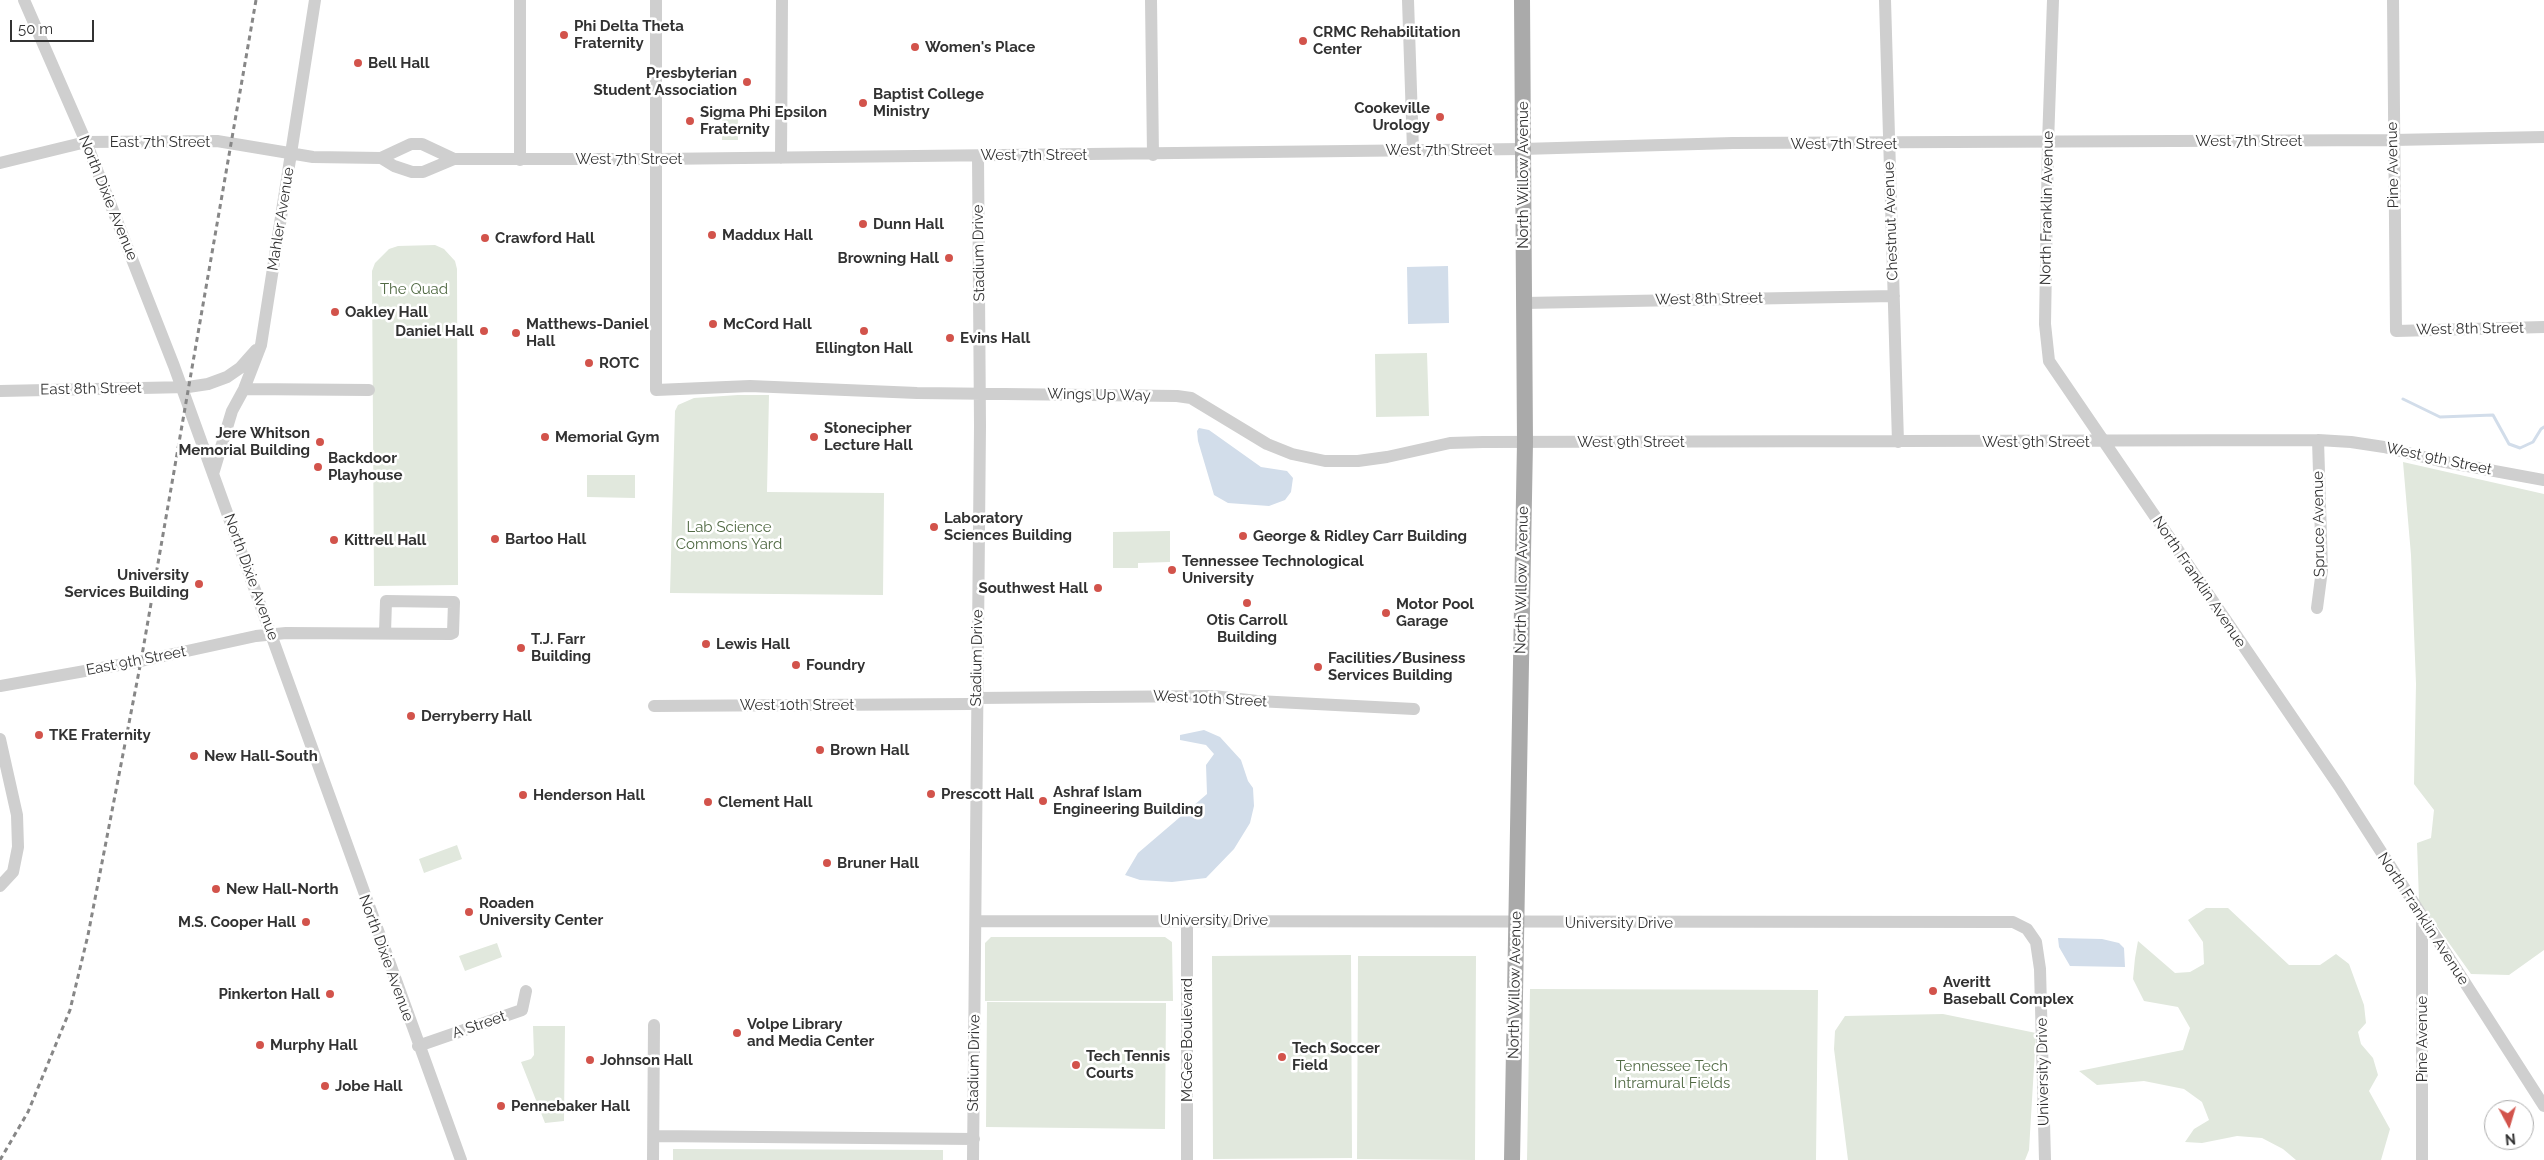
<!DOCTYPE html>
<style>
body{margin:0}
#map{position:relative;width:2544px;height:1160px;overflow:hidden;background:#fff;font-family:Raleway,sans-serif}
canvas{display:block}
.north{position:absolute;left:2484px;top:1100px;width:50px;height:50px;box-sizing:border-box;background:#fff;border:1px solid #adadad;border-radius:50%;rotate:174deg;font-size:14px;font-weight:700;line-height:20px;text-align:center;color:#323232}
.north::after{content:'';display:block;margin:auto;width:18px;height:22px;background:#d2534b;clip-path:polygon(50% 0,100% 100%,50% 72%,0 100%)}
.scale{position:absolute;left:10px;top:20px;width:84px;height:22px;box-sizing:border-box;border:2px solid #323232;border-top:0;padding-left:6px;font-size:15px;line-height:18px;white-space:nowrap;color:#323232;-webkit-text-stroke:4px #fff;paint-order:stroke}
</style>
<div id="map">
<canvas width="2544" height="1160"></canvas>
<div class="north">N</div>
<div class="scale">50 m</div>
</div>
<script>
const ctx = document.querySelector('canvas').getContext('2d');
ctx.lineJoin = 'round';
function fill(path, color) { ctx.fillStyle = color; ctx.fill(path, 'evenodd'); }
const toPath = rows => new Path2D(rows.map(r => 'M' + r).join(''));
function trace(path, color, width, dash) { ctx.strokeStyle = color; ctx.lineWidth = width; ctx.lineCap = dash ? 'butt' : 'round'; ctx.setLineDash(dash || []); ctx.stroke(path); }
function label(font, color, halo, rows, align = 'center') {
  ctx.font = font + ' Raleway,sans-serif'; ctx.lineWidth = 5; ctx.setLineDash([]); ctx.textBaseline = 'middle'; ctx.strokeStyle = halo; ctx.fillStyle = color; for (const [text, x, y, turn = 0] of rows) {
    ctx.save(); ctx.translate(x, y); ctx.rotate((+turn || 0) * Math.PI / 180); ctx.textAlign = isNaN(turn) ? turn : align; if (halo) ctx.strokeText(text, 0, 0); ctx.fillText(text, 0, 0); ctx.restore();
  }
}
const green = toPath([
 [722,110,738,110,738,140,722,140],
 [435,245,444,249,455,261,457,269,458,585,374,586,372,271,375,263,389,249,398,246],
 [1427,353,1429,416,1376,417,1375,354],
 [738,395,769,395,767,492,884,493,883,595,670,593,675,411,678,405,694,398],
 [2403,462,2544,494,2544,950,2509,975,2471,974,2419,901,2417,843,2431,838,2434,810,2414,784,2416,684,2411,555],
 [587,475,635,475,635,498,587,497],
 [1170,531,1170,562,1138,563,1138,568,1113,568,1113,532],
 [457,845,462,859,424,873,419,859],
 [2206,908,2228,908,2289,965,2320,965,2336,954,2349,964,2364,1005,2366,1023,2358,1032,2361,1044,2373,1058,2378,1075,2369,1091,2390,1129,2381,1160,2296,1160,2283,1149,2262,1138,2237,1136,2202,1143,2185,1142,2194,1129,2209,1120,2202,1102,2184,1089,2144,1081,2097,1085,2079,1071,2183,1050,2190,1028,2178,1007,2144,1001,2133,979,2135,958,2138,941,2175,973,2190,972,2204,964,2203,942,2188,920],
 [991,937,1165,937,1172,942,1173,1001,985,1001,985,943],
 [497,943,502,957,465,971,459,956],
 [1351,955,1352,1158,1213,1159,1212,956],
 [1358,956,1476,956,1475,1160,1357,1159],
 [1530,989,1818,990,1816,1160,1527,1160],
 [987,1002,1166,1003,1165,1129,986,1127],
 [1943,1014,2036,1033,2029,1150,2025,1160,1848,1160,1834,1049,1835,1031,1845,1016],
 [533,1026,565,1026,564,1121,545,1123,521,1062,531,1059,534,1055],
 [673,1149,943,1150,943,1160,673,1160]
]);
const water = toPath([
 [1448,266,1449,323,1408,324,1407,267],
 [1199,428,1209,430,1261,467,1287,471,1293,478,1291,492,1285,500,1269,506,1228,503,1214,495,1198,441,1197,431],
 [1204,730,1220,737,1241,760,1248,781,1253,788,1254,806,1250,823,1234,849,1206,878,1172,882,1140,880,1125,875,1138,853,1207,794,1206,765,1214,754,1206,745,1180,740,1180,735],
 [2058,938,2102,939,2119,943,2124,948,2125,967,2070,966,2059,947]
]);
const stream = toPath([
 [2403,399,2440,417,2493,415,2509,444,2520,448,2533,442,2541,429,2544,427]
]);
const minor = toPath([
 [24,0,86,142,174,366,461,1160],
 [656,0,656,390,750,386,917,393,1177,396,1191,398,1267,444,1292,454,1325,461,1358,461,1387,457,1450,443,1483,442,2318,440,2351,442,2384,447,2440,461,2544,480],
 [1151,0,1153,155],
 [1408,0,1413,150],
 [1885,0,1898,442],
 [2053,0,2048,143,2045,324,2049,361,2339,786,2544,1106],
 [2393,0,2396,331,2544,327],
 [781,158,782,0],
 [454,159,423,172,412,172,394,166,381,158,411,144,422,144,454,159,656,159,1522,149,1733,143,2393,140,2544,137],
 [520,160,520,0],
 [0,163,86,142,217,141,313,157,381,158],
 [1524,303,1894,296],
 [244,389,369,390],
 [0,391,188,387,208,384,227,377,240,368,256,350],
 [213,474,232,411,244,389,261,345,315,0],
 [2317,608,2322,570,2318,440],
 [0,686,141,661,256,636,286,633,451,634,453,633,454,602,386,601,385,633],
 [976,698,1213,696,1257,701,1414,709],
 [654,706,970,704],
 [0,739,17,815,18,847,13,872,0,886],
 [2422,917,2422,1160],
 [976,921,2013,922,2027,929,2036,942,2040,969,2045,1160],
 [418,1046,522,1010,526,991],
 [654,1136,974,1139],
 [653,1160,654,1025],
 [973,1160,980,426,978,156],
 [1187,1160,1187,921]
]);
const major = toPath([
 [1512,1160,1525,442,1522,0]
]);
const rail = toPath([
 [0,1160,28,1112,70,1010,88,935,141,661,256,0]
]);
const markers = [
 [564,35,5,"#d2534b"],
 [1303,41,5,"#d2534b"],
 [915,47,5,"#d2534b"],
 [358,63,5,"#d2534b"],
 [747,82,5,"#d2534b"],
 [863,103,5,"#d2534b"],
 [1440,117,5,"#d2534b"],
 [690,121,5,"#d2534b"],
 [863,224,5,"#d2534b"],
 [712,235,5,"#d2534b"],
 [485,238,5,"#d2534b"],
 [949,258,5,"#d2534b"],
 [335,312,5,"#d2534b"],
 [713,324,5,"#d2534b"],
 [484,331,5,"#d2534b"],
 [864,331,5,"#d2534b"],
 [516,333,5,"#d2534b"],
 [950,338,5,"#d2534b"],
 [589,363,5,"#d2534b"],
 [545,437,5,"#d2534b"],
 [814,437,5,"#d2534b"],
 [320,442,5,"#d2534b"],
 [318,467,5,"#d2534b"],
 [934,527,5,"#d2534b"],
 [1243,536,5,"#d2534b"],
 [495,539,5,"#d2534b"],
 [334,540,5,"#d2534b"],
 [1172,570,5,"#d2534b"],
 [199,584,5,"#d2534b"],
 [1098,588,5,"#d2534b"],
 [1247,603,5,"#d2534b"],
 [1386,613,5,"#d2534b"],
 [706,644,5,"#d2534b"],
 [521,648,5,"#d2534b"],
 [796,665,5,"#d2534b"],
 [1318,667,5,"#d2534b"],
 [411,716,5,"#d2534b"],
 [39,735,5,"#d2534b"],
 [820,750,5,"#d2534b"],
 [194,756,5,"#d2534b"],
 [931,794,5,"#d2534b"],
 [523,795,5,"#d2534b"],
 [1043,801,5,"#d2534b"],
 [708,802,5,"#d2534b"],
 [827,863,5,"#d2534b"],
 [216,889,5,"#d2534b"],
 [469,912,5,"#d2534b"],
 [306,922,5,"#d2534b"],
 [1933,991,5,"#d2534b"],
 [330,994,5,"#d2534b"],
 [737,1033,5,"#d2534b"],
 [260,1045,5,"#d2534b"],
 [1282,1057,5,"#d2534b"],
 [590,1060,5,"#d2534b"],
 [1076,1065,5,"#d2534b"],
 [325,1086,5,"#d2534b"],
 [501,1106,5,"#d2534b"]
];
const poiNames = [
 ["Phi Delta Theta",574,26],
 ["Fraternity",574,43],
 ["CRMC Rehabilitation",1313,32],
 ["Center",1313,49],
 ["Women's Place",925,47],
 ["Bell Hall",368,63],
 ["Presbyterian",737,73,"right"],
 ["Student Association",737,90,"right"],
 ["Baptist College",873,94],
 ["Ministry",873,111],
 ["Cookeville",1430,108,"right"],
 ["Urology",1430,125,"right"],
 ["Sigma Phi Epsilon",700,112],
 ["Fraternity",700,129],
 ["Dunn Hall",873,224],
 ["Maddux Hall",722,235],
 ["Crawford Hall",495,238],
 ["Browning Hall",939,258,"right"],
 ["Oakley Hall",345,312],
 ["Matthews-Daniel",526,324],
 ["Hall",526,341],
 ["McCord Hall",723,324],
 ["Daniel Hall",474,331,"right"],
 ["Evins Hall",960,338],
 ["Ellington Hall",864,348,"center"],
 ["ROTC",599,363],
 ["Stonecipher",824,428],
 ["Lecture Hall",824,445],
 ["Jere Whitson",310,433,"right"],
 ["Memorial Building",310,450,"right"],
 ["Memorial Gym",555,437],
 ["Backdoor",328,458],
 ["Playhouse",328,475],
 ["Laboratory",944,518],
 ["Sciences Building",944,535],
 ["George & Ridley Carr Building",1253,536],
 ["Bartoo Hall",505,539],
 ["Kittrell Hall",344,540],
 ["Tennessee Technological",1182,561],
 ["University",1182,578],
 ["University",189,575,"right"],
 ["Services Building",189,592,"right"],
 ["Southwest Hall",1088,588,"right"],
 ["Motor Pool",1396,604],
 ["Garage",1396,621],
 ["Otis Carroll",1247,620,"center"],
 ["Building",1247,637,"center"],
 ["T.J. Farr",531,639],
 ["Building",531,656],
 ["Lewis Hall",716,644],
 ["Facilities/Business",1328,658],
 ["Services Building",1328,675],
 ["Foundry",806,665],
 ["Derryberry Hall",421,716],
 ["TKE Fraternity",49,735],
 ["Brown Hall",830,750],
 ["New Hall-South",204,756],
 ["Ashraf Islam",1053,792],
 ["Engineering Building",1053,809],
 ["Prescott Hall",941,794],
 ["Henderson Hall",533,795],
 ["Clement Hall",718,802],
 ["Bruner Hall",837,863],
 ["New Hall-North",226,889],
 ["Roaden",479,903],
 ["University Center",479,920],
 ["M.S. Cooper Hall",296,922,"right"],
 ["Averitt",1943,982],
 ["Baseball Complex",1943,999],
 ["Pinkerton Hall",320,994,"right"],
 ["Volpe Library",747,1024],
 ["and Media Center",747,1041],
 ["Murphy Hall",270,1045],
 ["Tech Soccer",1292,1048],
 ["Field",1292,1065],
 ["Tech Tennis",1086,1056],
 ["Courts",1086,1073],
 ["Johnson Hall",600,1060],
 ["Jobe Hall",335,1086],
 ["Pennebaker Hall",511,1106]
];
const streetNames = [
 ["West 7th Street",2249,141],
 ["East 7th Street",160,142],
 ["West 7th Street",1844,144],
 ["West 7th Street",1439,150],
 ["West 7th Street",1034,155],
 ["West 7th Street",629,159],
 ["Pine Avenue",2393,165,-91],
 ["North Willow Avenue",1523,175,-90],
 ["North Dixie Avenue",108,198,68],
 ["North Franklin Avenue",2047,208,-89],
 ["Mahler Avenue",281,219,-81],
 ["Chestnut Avenue",1891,221,-92],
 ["Stadium Drive",979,253,-91],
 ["West 8th Street",1709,299,-1],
 ["West 8th Street",2470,329,-1],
 ["East 8th Street",91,389,-1],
 ["Wings Up Way",1099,395,1],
 ["West 9th Street",1631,442],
 ["West 9th Street",2036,442],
 ["West 9th Street",2439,459,12],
 ["Spruce Avenue",2319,524,-91],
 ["North Dixie Avenue",251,577,70],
 ["North Willow Avenue",1522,580,-89],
 ["North Franklin Avenue",2199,582,56],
 ["Stadium Drive",977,658,-89],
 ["East 9th Street",136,661,-11],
 ["West 10th Street",1210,699,3],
 ["West 10th Street",797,705],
 ["North Franklin Avenue",2423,919,57],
 ["University Drive",1214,920],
 ["University Drive",1619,923],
 ["North Dixie Avenue",386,958,70],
 ["North Willow Avenue",1515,985,-89],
 ["A Street",479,1025,-19],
 ["Pine Avenue",2422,1039,-90],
 ["McGee Boulevard",1187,1040,-90],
 ["Stadium Drive",974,1063,-89],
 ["University Drive",2043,1072,-91]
];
const parkNames = [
 ["The Quad",414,289],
 ["Lab Science",729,527],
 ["Commons Yard",729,544],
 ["Tennessee Tech",1672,1066],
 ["Intramural Fields",1672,1083]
];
fill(green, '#e1e8dd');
fill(water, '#d2ddea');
trace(stream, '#d2ddea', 3);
trace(minor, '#cfcfcf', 12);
trace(major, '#aaa', 16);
trace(rail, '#878787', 3, [5, 4]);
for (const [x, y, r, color] of markers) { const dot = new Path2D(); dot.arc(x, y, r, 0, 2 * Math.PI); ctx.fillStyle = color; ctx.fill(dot); trace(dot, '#fff', 2); }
label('bold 15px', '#323232', '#fff', poiNames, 'left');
label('15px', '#323232', '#fff', streetNames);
label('15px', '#516a44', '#fff', parkNames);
</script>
